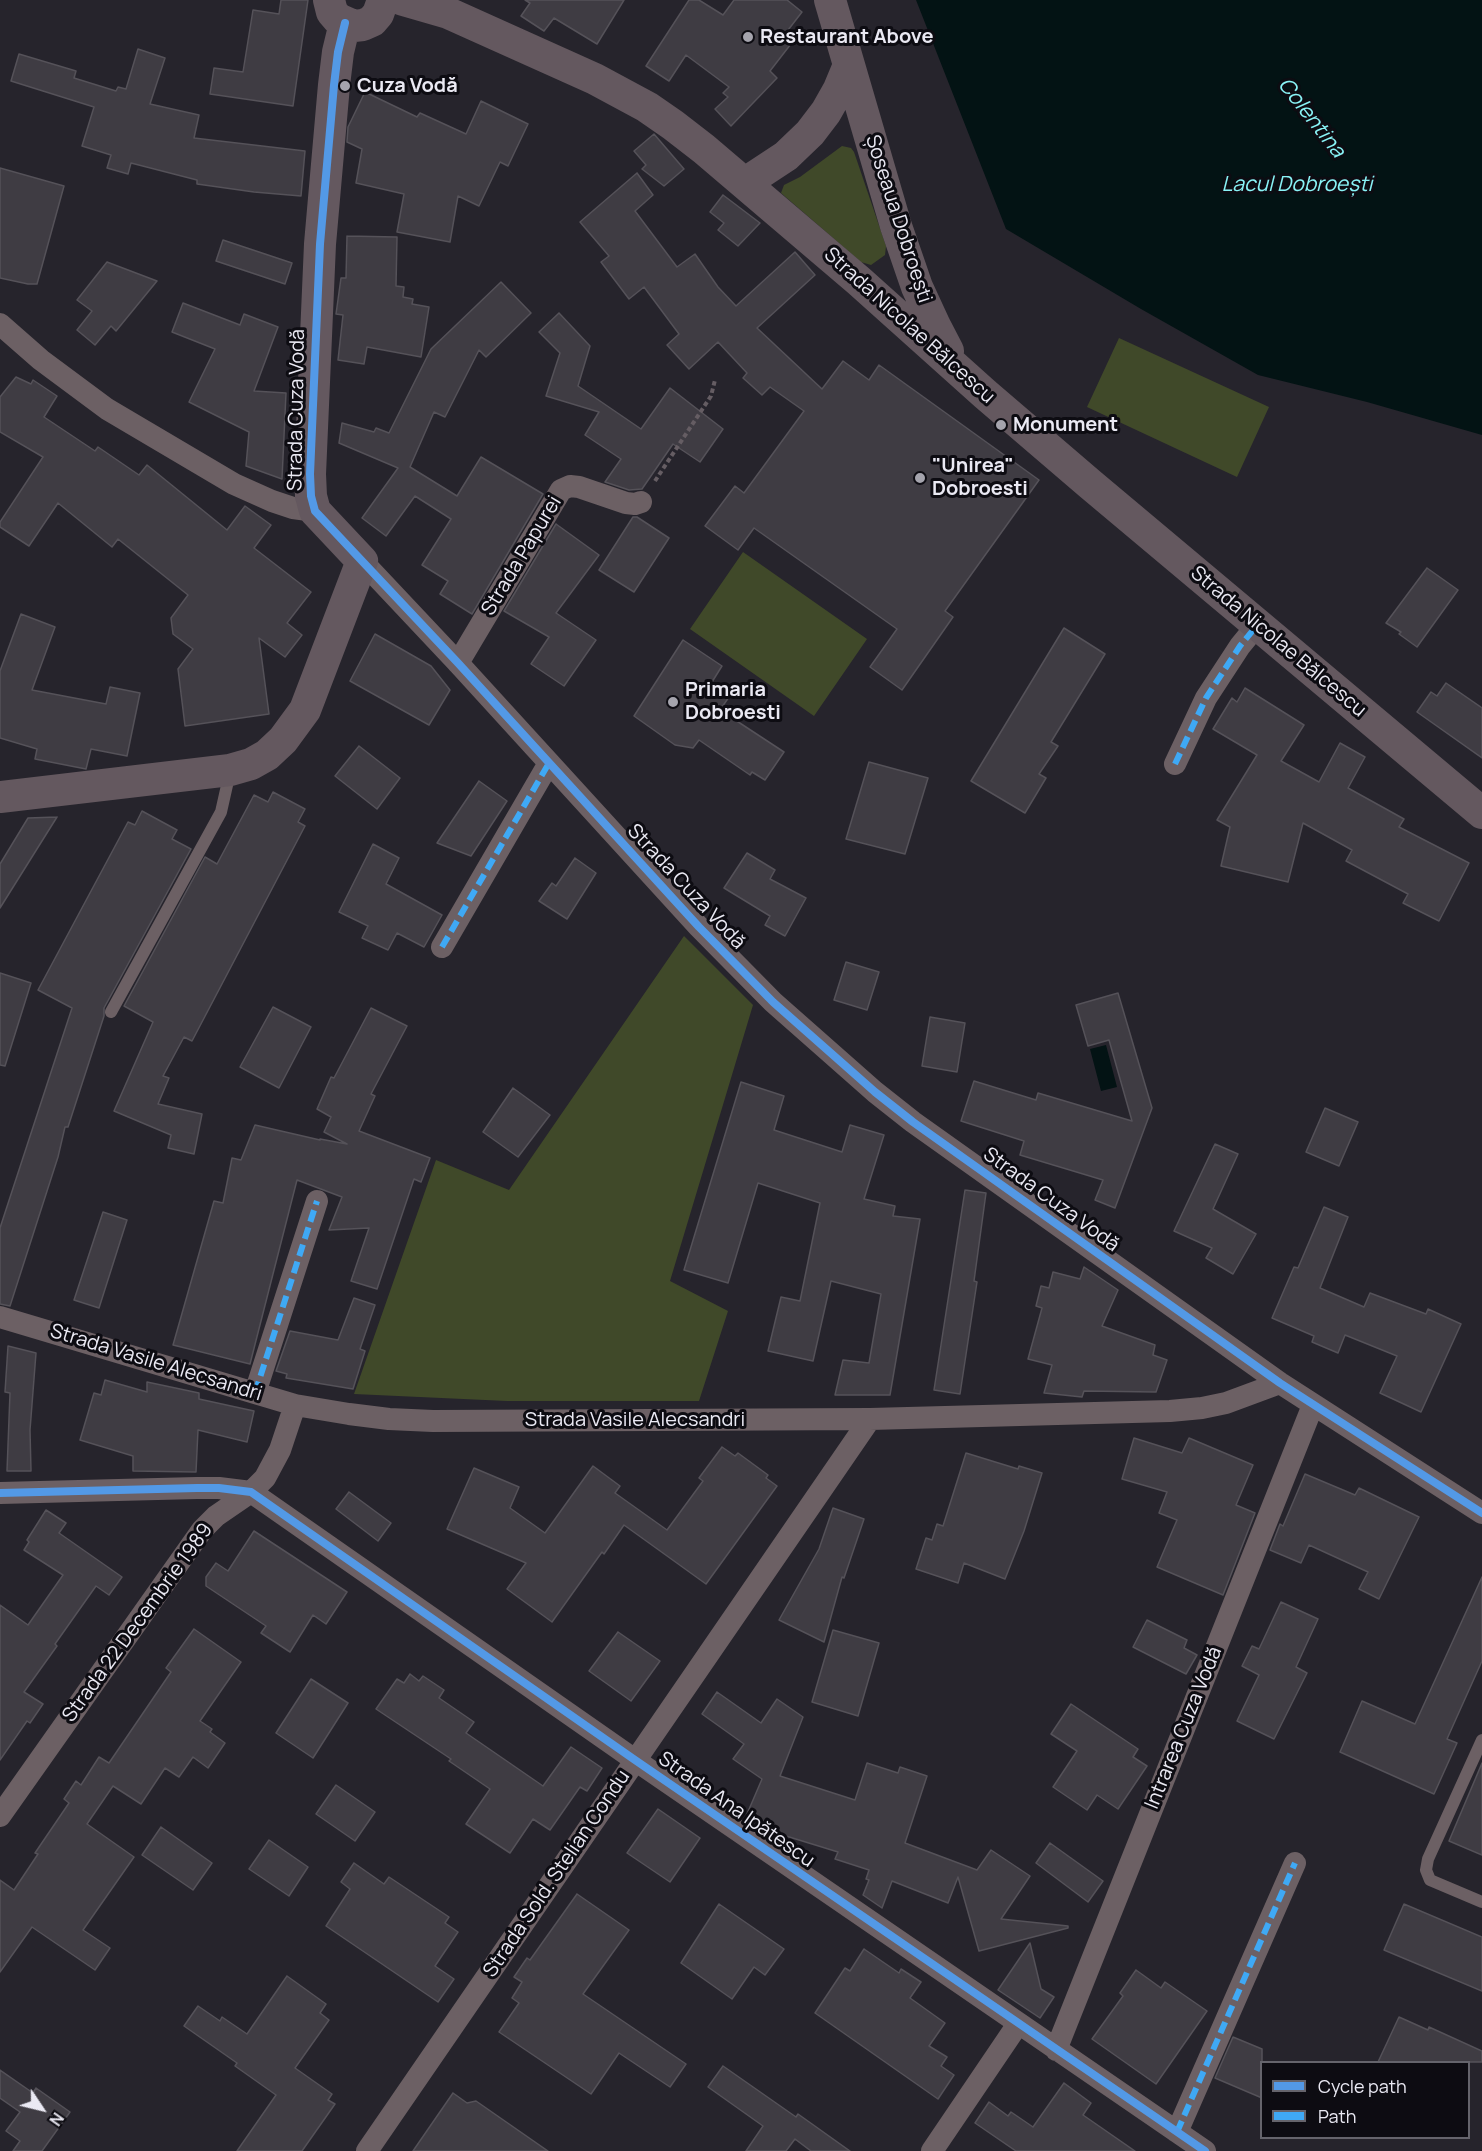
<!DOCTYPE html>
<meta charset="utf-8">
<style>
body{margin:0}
#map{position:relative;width:1482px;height:2151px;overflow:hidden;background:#26242c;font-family:Manrope,sans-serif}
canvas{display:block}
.legend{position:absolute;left:1260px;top:2061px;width:210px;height:78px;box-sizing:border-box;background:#0d0c12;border:2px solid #65646c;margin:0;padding:8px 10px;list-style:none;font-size:18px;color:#eae9f3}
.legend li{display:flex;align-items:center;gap:12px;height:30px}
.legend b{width:30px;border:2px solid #65646c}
.north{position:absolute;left:12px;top:2079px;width:60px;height:60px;-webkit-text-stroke:4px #0d0c12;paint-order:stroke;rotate:125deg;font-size:16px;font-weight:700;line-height:24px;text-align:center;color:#eae9f3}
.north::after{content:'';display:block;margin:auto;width:21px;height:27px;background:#eae9f3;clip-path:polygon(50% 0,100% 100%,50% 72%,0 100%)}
</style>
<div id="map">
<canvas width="1482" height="2151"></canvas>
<ul class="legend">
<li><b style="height:8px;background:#5399e6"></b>Cycle path</li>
<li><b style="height:8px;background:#3fa9f5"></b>Path</li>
</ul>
<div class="north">N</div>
</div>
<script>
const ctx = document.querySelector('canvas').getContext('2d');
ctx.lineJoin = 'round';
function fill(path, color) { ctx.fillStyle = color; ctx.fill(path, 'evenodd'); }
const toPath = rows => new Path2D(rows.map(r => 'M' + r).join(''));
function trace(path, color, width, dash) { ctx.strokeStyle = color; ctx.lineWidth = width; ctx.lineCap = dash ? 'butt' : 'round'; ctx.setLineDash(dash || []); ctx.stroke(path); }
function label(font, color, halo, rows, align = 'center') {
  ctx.font = font + ' Manrope,sans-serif'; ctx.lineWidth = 6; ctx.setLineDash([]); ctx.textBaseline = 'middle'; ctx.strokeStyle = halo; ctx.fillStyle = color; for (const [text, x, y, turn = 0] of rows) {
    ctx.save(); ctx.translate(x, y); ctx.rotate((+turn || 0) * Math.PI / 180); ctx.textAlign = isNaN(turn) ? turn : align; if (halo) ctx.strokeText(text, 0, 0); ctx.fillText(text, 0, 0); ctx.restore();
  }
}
const green = toPath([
 [842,146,851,148,854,152,886,246,885,255,871,265,861,262,781,193,784,185,800,177],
 [1119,338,1269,407,1237,477,1087,407],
 [743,552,867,639,814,716,690,629],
 [684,936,753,1005,670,1281,728,1311,699,1401,507,1401,354,1394,436,1160,509,1190]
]);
const water = toPath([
 [916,0,1482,0,1482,435,1367,402,1258,375,1141,309,1006,229],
 [1106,1045,1117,1087,1101,1091,1090,1049]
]);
const building = toPath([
 [281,0,308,0,293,106,210,94,214,68,243,72,253,10,279,14,281,0],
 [525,0,624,0,597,44,554,18,544,31,521,16,530,3,525,0],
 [689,0,699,0,723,15,734,0,787,0,802,12,785,34,794,40,770,71,777,78,731,126,715,109,728,97,723,93,729,87,686,55,669,81,646,66,689,0],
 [138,49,165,58,150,104,199,115,194,138,305,151,301,196,254,192,197,184,197,180,131,163,128,174,107,168,111,155,82,146,94,107,11,81,19,54,76,71,74,78,116,91,118,87,126,89,138,49],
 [365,92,417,117,420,113,466,134,481,101,528,124,508,166,500,162,479,206,458,196,450,242,397,232,404,194,356,183,362,149,347,142,348,127,365,92],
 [654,134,684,169,664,186,642,169,646,165,634,151,654,134],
 [0,168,64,186,37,284,28,284,0,278,0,168],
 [637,173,653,195,635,211,677,267,695,254,718,287,736,306,795,252,815,275,757,328,822,389,843,361,869,380,879,365,1039,480,945,611,953,617,902,690,870,667,897,629,754,528,738,550,705,526,735,486,744,493,804,411,770,387,762,395,743,378,747,373,718,342,689,369,667,345,679,334,644,287,629,299,601,262,609,256,580,222,637,173],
 [723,195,760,223,738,246,718,230,724,223,710,212,723,195],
 [347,236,397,237,396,286,404,287,403,297,413,299,412,304,429,307,421,357,367,347,364,364,338,360,343,315,336,314,341,278,346,278,347,236],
 [223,240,292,263,285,284,216,261,223,240],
 [107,262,157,281,116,331,111,326,95,345,77,330,92,311,77,300,107,262],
 [501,282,531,313,486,357,479,350,445,417,434,412,410,467,457,496,481,457,543,494,472,614,440,594,448,581,422,565,451,519,415,496,386,536,362,518,398,468,339,443,342,423,374,432,376,428,389,433,431,349,501,282],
 [183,303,240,325,244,314,278,327,254,391,286,393,282,479,246,466,249,432,189,402,215,349,172,332,183,303],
 [559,313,590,346,578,386,641,429,670,388,723,429,700,462,673,444,642,489,629,490,605,482,621,459,585,435,599,412,546,396,560,353,539,332,559,313],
 [16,377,31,384,33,380,57,396,44,417,95,451,98,447,139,475,147,465,227,530,245,506,271,525,254,548,311,592,287,623,302,635,285,657,259,638,269,714,185,726,178,669,193,649,173,634,171,618,188,595,118,539,112,547,58,503,29,546,0,527,0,522,43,457,0,432,0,397,16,377],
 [633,517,637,517,669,538,634,592,599,570,633,517],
 [556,524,599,555,556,613,596,640,564,686,531,664,549,637,504,611,556,524],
 [1427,568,1458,590,1417,647,1399,634,1401,632,1386,623,1427,568],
 [21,614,55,627,32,690,106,704,110,687,140,693,127,756,91,749,86,769,35,759,37,749,0,738,0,671,21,614],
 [1064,628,1105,654,1051,742,1058,746,1039,774,1046,778,1025,813,971,781,1064,628],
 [375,634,431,666,450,690,429,725,350,681,375,634],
 [683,640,722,666,712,682,731,694,720,710,784,752,765,780,752,772,750,775,699,740,693,748,675,745,634,716,683,640],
 [1446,683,1482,708,1482,758,1417,712,1431,692,1437,696,1446,683],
 [1245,688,1304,725,1281,761,1319,782,1340,743,1365,757,1348,788,1404,819,1399,827,1469,863,1439,921,1403,903,1408,894,1346,861,1352,850,1303,823,1288,882,1221,866,1230,827,1217,820,1257,755,1213,729,1232,698,1237,702,1245,688],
 [359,746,400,778,377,809,335,776,359,746],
 [869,762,928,778,905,854,846,839,869,762],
 [479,781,507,801,471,856,437,843,479,781],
 [273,792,305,809,298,822,305,826,192,1041,184,1037,163,1076,169,1078,158,1104,202,1114,194,1154,168,1148,171,1135,114,1111,153,1022,124,1006,205,857,217,864,254,795,268,802,273,792],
 [142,811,177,830,172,839,191,849,104,1008,104,1016,68,1127,65,1127,58,1157,10,1306,0,1304,0,1228,72,1008,38,990,128,822,135,825,142,811],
 [57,817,0,908,0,864,28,818,57,817],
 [373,844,399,858,386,884,442,915,424,947,397,933,388,950,362,938,368,926,339,912,373,844],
 [747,853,775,870,770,879,806,898,785,936,765,925,770,916,724,888,747,853],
 [575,858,596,873,567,919,539,901,552,883,556,886,575,858],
 [846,962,879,972,867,1010,834,1000,846,962],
 [0,973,31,983,5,1066,0,1065,0,973],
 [1118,993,1152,1108,1115,1208,1095,1200,1103,1180,1020,1155,1024,1141,961,1121,974,1081,1036,1100,1038,1093,1132,1121,1109,1040,1088,1046,1076,1005,1118,993],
 [273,1007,311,1027,279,1088,240,1067,273,1007],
 [371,1008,407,1026,371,1094,375,1096,359,1131,430,1158,421,1182,414,1179,377,1289,351,1281,369,1228,329,1230,342,1197,297,1180,250,1364,173,1345,214,1201,223,1203,232,1158,241,1160,255,1125,320,1140,320,1139,347,1144,324,1132,331,1117,317,1109,331,1077,334,1078,371,1008],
 [930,1017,965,1023,957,1072,922,1066,930,1017],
 [741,1082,784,1096,774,1130,842,1152,850,1125,884,1135,864,1199,895,1206,893,1216,920,1219,890,1395,835,1395,843,1360,869,1363,881,1294,831,1281,813,1361,768,1351,781,1297,800,1301,820,1203,758,1183,728,1283,684,1270,741,1082],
 [513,1088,550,1115,518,1157,483,1132,513,1088],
 [1325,1108,1358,1122,1339,1166,1306,1152,1325,1108],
 [1215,1144,1238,1154,1213,1209,1256,1234,1233,1274,1206,1258,1212,1248,1174,1231,1215,1144],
 [965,1190,986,1193,974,1281,977,1282,960,1394,934,1390,965,1190],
 [1324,1207,1348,1217,1320,1288,1364,1307,1370,1293,1426,1314,1428,1309,1461,1324,1421,1412,1380,1393,1397,1356,1345,1335,1338,1353,1312,1342,1314,1336,1272,1318,1294,1267,1298,1268,1324,1207],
 [103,1212,127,1220,99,1308,74,1300,103,1212],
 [1084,1267,1118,1290,1102,1326,1155,1345,1153,1355,1167,1360,1156,1392,1084,1391,1082,1397,1044,1393,1052,1365,1028,1359,1042,1308,1036,1306,1041,1286,1049,1288,1053,1272,1080,1279,1084,1267],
 [354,1298,375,1305,360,1349,365,1351,353,1389,286,1378,287,1374,276,1371,290,1331,338,1340,354,1298],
 [8,1346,36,1353,30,1430,31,1471,7,1471,10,1393,5,1392,8,1346],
 [105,1380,147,1392,147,1382,199,1393,199,1399,254,1411,247,1442,198,1430,196,1472,133,1471,133,1456,80,1440,94,1393,101,1395,105,1380],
 [1134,1438,1182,1453,1189,1438,1253,1465,1236,1505,1255,1513,1223,1595,1157,1567,1177,1520,1159,1513,1167,1492,1122,1479,1134,1438],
 [722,1447,735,1456,738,1453,768,1475,766,1478,777,1486,706,1584,624,1525,604,1554,602,1552,552,1622,507,1589,526,1563,447,1529,474,1468,519,1487,510,1508,545,1533,593,1466,620,1486,615,1493,667,1530,703,1481,699,1478,722,1447],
 [966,1453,1018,1469,1019,1466,1042,1473,1024,1531,1005,1579,964,1563,958,1583,916,1569,926,1538,932,1540,937,1524,943,1526,966,1453],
 [1305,1474,1355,1495,1359,1488,1419,1517,1379,1599,1359,1589,1368,1572,1309,1545,1301,1563,1270,1550,1280,1524,1283,1526,1305,1474],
 [349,1492,391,1523,378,1541,336,1509,349,1492],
 [833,1508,864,1519,844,1578,842,1577,824,1642,779,1620,819,1549,833,1508],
 [46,1510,66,1523,59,1533,122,1577,109,1595,96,1586,55,1644,57,1646,24,1692,43,1704,30,1723,27,1721,0,1760,0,1605,28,1625,63,1575,24,1550,29,1542,27,1540,46,1510],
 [254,1531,347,1592,326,1624,313,1615,290,1652,261,1633,266,1626,206,1586,206,1577,216,1563,228,1571,254,1531],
 [1482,1577,1482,1661,1447,1739,1457,1743,1434,1794,1340,1752,1362,1701,1415,1724,1482,1577],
 [1281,1602,1318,1619,1296,1667,1307,1673,1274,1739,1237,1721,1259,1675,1242,1666,1252,1646,1259,1649,1281,1602],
 [1147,1620,1187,1640,1184,1648,1197,1655,1186,1674,1133,1647,1147,1620],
 [194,1629,241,1662,200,1721,212,1729,210,1732,225,1743,208,1768,193,1757,179,1777,165,1768,141,1804,113,1786,87,1824,134,1857,83,1930,110,1948,95,1970,32,1927,0,1972,0,1880,14,1890,38,1854,35,1853,69,1803,64,1799,76,1781,81,1785,99,1757,109,1763,171,1672,166,1668,194,1629],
 [833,1630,879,1643,858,1716,812,1702,833,1630],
 [618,1632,660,1661,631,1701,589,1671,618,1632],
 [410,1674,419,1681,423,1676,444,1690,439,1698,474,1722,466,1733,543,1786,571,1747,602,1768,587,1791,580,1787,550,1830,533,1819,510,1853,466,1824,490,1789,449,1761,451,1759,376,1709,397,1679,404,1683,410,1674],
 [311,1679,348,1703,313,1758,276,1733,311,1679],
 [717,1692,761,1723,777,1699,803,1717,780,1776,855,1800,867,1763,898,1773,900,1767,927,1776,905,1843,977,1870,991,1850,1030,1876,1001,1919,1068,1926,1068,1928,979,1951,958,1877,948,1903,892,1881,882,1908,863,1895,869,1880,866,1879,869,1870,835,1859,838,1852,773,1832,747,1814,762,1779,733,1759,744,1744,702,1714,717,1692],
 [1071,1704,1138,1749,1133,1757,1147,1766,1118,1809,1097,1795,1087,1810,1053,1787,1077,1751,1051,1734,1071,1704],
 [1482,1763,1482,1855,1449,1841,1482,1763],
 [336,1785,375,1812,355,1841,316,1814,336,1785],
 [658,1809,700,1838,670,1882,627,1853,658,1809],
 [161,1827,212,1863,193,1890,142,1855,161,1827],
 [269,1840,308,1867,289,1896,249,1869,269,1840],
 [1050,1843,1103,1881,1088,1902,1036,1863,1050,1843],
 [354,1863,384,1884,389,1877,449,1917,445,1923,458,1932,435,1966,454,1979,438,2002,326,1926,350,1889,341,1882,354,1863],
 [577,1894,629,1930,583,1994,686,2064,670,2087,619,2053,591,2094,499,2032,519,2003,512,1998,522,1982,514,1977,527,1958,530,1960,577,1894],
 [719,1904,784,1949,765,1975,754,1967,732,1999,681,1963,719,1904],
 [1404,1904,1482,1937,1482,1991,1384,1950,1404,1904],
 [1030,1943,1041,1989,1054,1997,1040,2018,998,1990,1030,1943],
 [864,1949,899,1973,901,1969,921,1982,910,1998,945,2023,929,2046,947,2057,941,2066,954,2075,938,2099,815,2013,845,1968,850,1971,864,1949],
 [1136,1970,1161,1988,1165,1982,1207,2011,1156,2084,1092,2039,1123,1996,1120,1993,1136,1970],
 [287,1976,326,2004,320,2013,329,2020,295,2068,332,2094,328,2100,335,2104,302,2151,237,2151,276,2095,235,2066,237,2063,184,2026,198,2006,220,2021,222,2017,247,2034,287,1976],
 [1399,2017,1428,2030,1429,2027,1482,2051,1482,2062,1378,2062,1399,2017],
 [1233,2037,1262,2049,1262,2098,1215,2078,1233,2037],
 [723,2066,796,2117,798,2114,850,2151,811,2151,795,2139,786,2151,746,2151,763,2126,708,2087,723,2066],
 [0,2070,33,2093,36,2088,70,2112,42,2151,13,2151,20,2141,6,2131,20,2112,0,2098,0,2070],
 [1064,2083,1091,2103,1083,2115,1135,2151,1016,2151,975,2123,989,2102,1008,2116,1011,2112,1033,2127,1064,2083],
 [453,2093,467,2103,476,2101,548,2151,413,2151,453,2093]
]);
const path = toPath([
 [655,481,711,396,715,380]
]);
const lane = toPath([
 [111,1012,221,812,230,772],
 [1482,1740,1428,1859,1426,1870,1430,1880,1482,1902]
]);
const street = toPath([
 [0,324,41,360,107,409,234,484,272,501,293,508,315,511],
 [362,561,458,663,699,927,773,1002,875,1092,913,1122,1280,1383,1482,1513],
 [458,663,561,490,570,486,579,487,626,503,635,504,641,502],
 [1175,764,1206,698,1240,646,1258,624],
 [442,947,549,763],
 [0,1317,295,1405,349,1414,389,1419,433,1421,870,1419,1170,1411,1202,1408,1226,1403,1280,1383],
 [255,1393,317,1201],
 [0,1493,197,1488,219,1488,251,1492,635,1760,1205,2151],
 [0,1816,202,1530,216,1516,251,1492,265,1478,280,1450,295,1405],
 [1056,2050,1313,1405],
 [1177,2132,1295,1863],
 [367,2151,870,1419],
 [932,2151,1018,2024]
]);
const secondary = toPath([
 [329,0,332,12,338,19,354,26,363,25,372,21,378,14,383,0],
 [403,0,448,13,595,79,647,107,673,125,704,149,859,281,985,394,1090,484,1482,813],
 [830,0,896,226,917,287,935,326,948,351],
 [745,183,786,156,810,133,826,112,839,89,849,65],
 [0,797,230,770,251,764,267,755,283,740,305,710,362,561,315,511,311,496,310,474,320,244,334,85,338,52,345,23]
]);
const quiet = toPath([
 [1175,764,1206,698,1240,646,1258,624],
 [442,947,549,763],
 [255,1393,317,1201],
 [1177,2132,1295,1863]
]);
const cycleway = toPath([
 [345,23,338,52,334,85,320,244,310,474,311,496,315,511,458,663,699,927,773,1002,875,1092,913,1122,1280,1383,1482,1513],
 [0,1493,197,1488,219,1488,251,1492,635,1760,1205,2151]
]);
const markers = [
 [748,37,6,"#a5a4ad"],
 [345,86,6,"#a5a4ad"],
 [1001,425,6,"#a5a4ad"],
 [920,478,6,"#a5a4ad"],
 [673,702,6,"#a5a4ad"]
];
const poiNames = [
 ["Restaurant Above",760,37],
 ["Cuza Vodă",357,86],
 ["Monument",1013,425],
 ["\"Unirea\"",932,466],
 ["Dobroesti",932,489],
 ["Primaria",685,690],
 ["Dobroesti",685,713]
];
const streetNames = [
 ["Șoseaua Dobroești",898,219,72],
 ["Strada Nicolae Bălcescu",909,326,42],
 ["Strada Cuza Vodă",297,410,-89],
 ["Strada Papurei",522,556,-59],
 ["Strada Nicolae Bălcescu",1278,642,40],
 ["Strada Cuza Vodă",686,887,47],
 ["Strada Cuza Vodă",1051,1200,36],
 ["Strada Vasile Alecsandri",156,1363,17],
 ["Strada Vasile Alecsandri",635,1420],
 ["Strada 22 Decembrie 1989",138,1623,-54],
 ["Intrarea Cuza Vodă",1184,1728,-68],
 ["Strada Ana Ipătescu",736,1810,35],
 ["Strada Sold. Stelian Condu",557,1874,-56]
];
const waterNames = [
 ["Colentina",1311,118,52],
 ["Lacul Dobroești",1297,185]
];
fill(green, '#404929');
fill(water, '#031314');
fill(building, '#3f3c43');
trace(building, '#555259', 1.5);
trace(path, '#655d63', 4, [4.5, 3]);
trace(lane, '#6c6064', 12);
trace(street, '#6c6064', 22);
trace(secondary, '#64585f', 32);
trace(quiet, '#3fa9f5', 6, [12, 6]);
trace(cycleway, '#5399e6', 8);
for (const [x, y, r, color] of markers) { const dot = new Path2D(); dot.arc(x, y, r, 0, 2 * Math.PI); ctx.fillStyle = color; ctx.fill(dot); trace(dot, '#0d0c12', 2); }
label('bold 20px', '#eae9f3', '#0d0c12', poiNames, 'left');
label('20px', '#eae9f3', '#0d0c12', streetNames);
label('italic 21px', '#89f3f6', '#0d0c12', waterNames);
</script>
